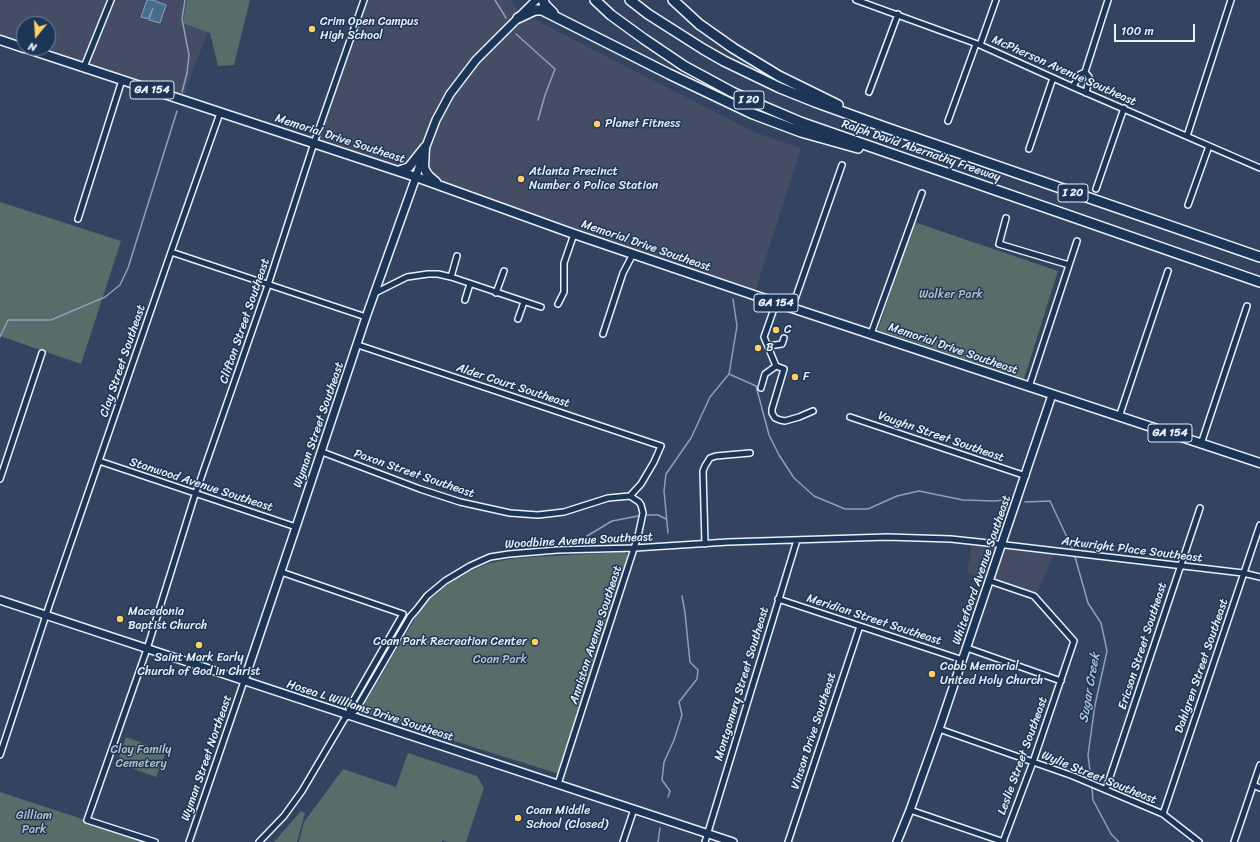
<!DOCTYPE html>
<style>
body{margin:0}
#map{position:relative;width:1260px;height:842px;overflow:hidden;background:#34435f;font-family:Sriracha,sans-serif}
canvas{display:block}
.north{position:absolute;left:16px;top:16px;width:40px;height:40px;box-sizing:border-box;background:#1d3557;border:1px solid #6e8097;border-radius:50%;rotate:198deg;font-size:11px;font-weight:700;line-height:16px;text-align:center;color:#e8f1f8}
.north::after{content:'';display:block;margin:auto;width:14px;height:18px;background:#ffd166;clip-path:polygon(50% 0,100% 100%,50% 72%,0 100%)}
.scale{position:absolute;left:1114px;top:24px;width:81px;height:18px;box-sizing:border-box;border:2px solid #e8f1f8;border-top:0;padding-left:5px;font-size:12px;line-height:14px;white-space:nowrap;color:#e8f1f8;-webkit-text-stroke:3px #1d3557;paint-order:stroke}
</style>
<div id="map">
<canvas width="1260" height="842"></canvas>
<div class="north">N</div>
<div class="scale">100 m</div>
</div>
<script>
const ctx = document.querySelector('canvas').getContext('2d');
ctx.lineJoin = 'round';
function fill(path, color) { ctx.fillStyle = color; ctx.fill(path, 'evenodd'); }
const toPath = rows => new Path2D(rows.map(r => 'M' + r).join(''));
function trace(path, color, width, dash) { ctx.strokeStyle = color; ctx.lineWidth = width; ctx.lineCap = dash ? 'butt' : 'round'; ctx.setLineDash(dash || []); ctx.stroke(path); }
function label(font, color, halo, rows, align = 'center') {
  ctx.font = font + ' Sriracha,sans-serif'; ctx.lineWidth = 3; ctx.setLineDash([]); ctx.textBaseline = 'middle'; ctx.strokeStyle = halo; ctx.fillStyle = color; for (const [text, x, y, turn = 0] of rows) {
    ctx.save(); ctx.translate(x, y); ctx.rotate((+turn || 0) * Math.PI / 180); ctx.textAlign = isNaN(turn) ? turn : align; if (halo) ctx.strokeText(text, 0, 0); ctx.fillText(text, 0, 0); ctx.restore();
  }
}
const built = toPath([
 [0,0,220,0,189,81,182,102,0,41],
 [24,24,48,24,48,48,24,48],
 [366,0,512,0,518,11,756,133,801,148,754,295,313,146],
 [973,540,1054,554,1035,598,967,572]
]);
const green = toPath([
 [187,0,250,0,234,65,218,66,210,33,183,23],
 [0,202,121,241,81,364,0,336],
 [914,222,1058,271,1024,379,878,330],
 [625,552,628,557,559,774,365,713,361,710,417,615,430,599,444,587,460,575,490,563,516,558],
 [126,737,166,752,156,777,117,763],
 [408,753,477,776,484,788,466,842,448,842,442,840,442,842,299,842,304,822,343,769,396,787],
 [0,792,152,842,0,842],
 [301,811,305,813,297,842,274,842]
]);
const water = toPath([
 [147,0,153,0,166,5,160,23,149,20,153,8,148,19,141,17,147,0]
]);
const stream = toPath([
 [495,0,506,18],
 [516,34,555,69,545,95,538,120],
 [182,92,187,73,189,55,182,19,185,0],
 [0,337,8,320,51,320,105,297,120,285,128,268,177,111],
 [729,374,756,386,769,435,779,455,794,478,814,496,845,509,868,509,897,496,919,491,963,500,995,501,1010,499],
 [1025,502,1050,501,1072,548],
 [647,515,658,515,666,519],
 [668,533,664,491,666,474,691,438,710,397,729,374,737,326,733,299],
 [587,536,612,521,638,516],
 [1075,557,1088,603,1101,623,1107,651,1095,705,1088,755,1091,779],
 [1092,788,1093,800,1111,834,1119,842],
 [668,797,670,791,662,780,664,762,674,740,682,715,679,702,697,679,698,670,690,662,685,613,682,596],
 [658,842,660,828]
]);
const street = toPath([
 [856,0,980,45,1073,87,1260,168],
 [980,45,996,0],
 [84,67,111,0],
 [1085,72,1108,0],
 [1085,72,1089,77,1089,80,1086,93],
 [1073,87,1079,75,1085,72],
 [869,92,898,14],
 [948,121,976,44],
 [1187,136,1231,0],
 [1029,149,1053,78],
 [1096,189,1124,108],
 [1188,205,1209,146],
 [1006,218,999,244,1069,265],
 [78,219,122,80],
 [171,252,366,317],
 [451,277,457,256],
 [375,293,407,277,428,274,438,274,451,277,541,307],
 [496,293,504,271],
 [465,300,470,284],
 [776,303,764,337,776,366,784,369,772,409,772,413,775,418,780,420,785,421,799,417,813,411],
 [558,304,564,292,564,263,574,234],
 [792,308,842,165],
 [518,319,524,302],
 [603,334,623,273,633,254],
 [871,334,922,193],
 [768,346,782,344,784,338],
 [1029,387,1077,241],
 [761,388,765,374,776,366],
 [850,417,1026,476],
 [1119,417,1168,271],
 [1201,444,1247,306],
 [322,452,420,489,460,502,510,513,538,515,564,512,608,498,630,496,641,484,654,462,661,446,358,345],
 [99,461,296,527],
 [0,479,42,353],
 [705,544,703,471,705,466,710,458,716,456,750,453],
 [281,572,403,614,349,708,350,716],
 [990,581,1034,596,1074,641,1033,762,1003,842],
 [778,599,963,660],
 [967,648,1061,681],
 [939,729,1073,776,1163,814,1199,842],
 [0,755,49,606,171,252,220,113],
 [558,784,638,536,643,513,641,505,639,502,630,496],
 [1253,785,1260,788],
 [1106,789,1200,508],
 [910,810,1004,842],
 [1163,814,1260,525],
 [155,842,87,820,147,649,194,498,267,288,314,143,364,0],
 [189,842,244,681],
 [259,842,284,816,302,791,345,718,356,710,410,617,417,609,427,596,445,581,470,566,490,557,509,554,557,550,635,548,728,542,887,537,951,539,997,544,1243,573,1260,577],
 [623,842,634,809],
 [705,842,797,540],
 [788,842,860,626],
 [1234,842,1260,765]
]);
const secondary = toPath([
 [0,600,733,842],
 [244,681,296,527,366,317,416,177,423,154,436,120,450,94,476,60,536,0],
 [897,842,910,810,939,729,1052,395]
]);
const primary = toPath([
 [0,40,24,48],
 [25,48,416,177,574,234,792,308,1260,463],
 [425,147,424,167,426,172,429,176,436,182],
 [398,171,409,167,425,147]
]);
const highway = toPath([
 [543,0,545,5,553,13],
 [595,0,611,15,644,39,684,66,732,92,765,107,800,122,1260,282],
 [630,0,648,14,703,49,724,61,780,88,815,102,887,128,1260,257],
 [673,0,699,24,733,48,779,76,838,105],
 [518,18,535,10,542,10,669,74,753,114,801,132,858,148]
]);
const markers = [
 [312,29,4,"#ffd166"],
 [597,124,4,"#ffd166"],
 [521,179,4,"#ffd166"],
 [776,330,4,"#ffd166"],
 [758,348,4,"#ffd166"],
 [795,377,4,"#ffd166"],
 [120,619,4,"#ffd166"],
 [535,642,4,"#ffd166"],
 [199,645,4,"#ffd166"],
 [932,674,4,"#ffd166"],
 [518,818,4,"#ffd166"]
];
const shields = [
 [152,90,44],
 [749,100,30],
 [1073,193,30],
 [776,303,44],
 [1170,433,44]
];
const shieldNames = [
 ["GA 154",152,90],
 ["I 20",749,100],
 ["I 20",1073,193],
 ["GA 154",776,303],
 ["GA 154",1170,433]
];
const poiNames = [
 ["Crim Open Campus",320,22],
 ["High School",320,36],
 ["Planet Fitness",605,124],
 ["Atlanta Precinct",529,172],
 ["Number 6 Police Station",529,186],
 ["C",784,330],
 ["B",766,348],
 ["F",803,377],
 ["Macedonia",128,612],
 ["Baptist Church",128,626],
 ["Coan Park Recreation Center",527,642,"right"],
 ["Saint Mark Early",199,658,"center"],
 ["Church of God in Christ",199,672,"center"],
 ["Cobb Memorial",940,667],
 ["United Holy Church",940,681],
 ["Coan Middle",526,811],
 ["School (Closed)",526,825]
];
const streetNames = [
 ["McPherson Avenue Southeast",1064,71,24],
 ["Memorial Drive Southeast",340,139,18],
 ["Ralph David Abernathy Freeway",921,151,19],
 ["Memorial Drive Southeast",646,246,19],
 ["Clifton Street Southeast",245,321,-71],
 ["Memorial Drive Southeast",953,349,19],
 ["Clay Street Southeast",123,361,-71],
 ["Alder Court Southeast",513,386,18],
 ["Wyman Street Southeast",319,425,-71],
 ["Vaughn Street Southeast",941,437,19],
 ["Paxon Street Southeast",414,474,19],
 ["Stanwood Avenue Southeast",201,485,18],
 ["Woodbine Avenue Southeast",579,541,-3],
 ["Arkwright Place Southeast",1132,550,7],
 ["Whitefoord Avenue Southeast",982,570,-71],
 ["Meridian Street Southeast",874,620,18],
 ["Anniston Avenue Southeast",596,635,-72],
 ["Ericson Street Southeast",1143,646,-72],
 ["Dahlgren Street Southeast",1202,666,-71],
 ["Montgomery Street Southeast",742,684,-73],
 ["Hosea L Williams Drive Southeast",370,711,18],
 ["Vinson Drive Southeast",814,731,-72],
 ["Leslie Street Southeast",1023,756,-70],
 ["Wyman Street Northeast",207,758,-71],
 ["Wylie Street Southeast",1099,778,22]
];
const parkNames = [
 ["Walker Park",951,295],
 ["Coan Park",500,660],
 ["Clay Family",141,750],
 ["Cemetery",141,764],
 ["Gilliam",34,816],
 ["Park",34,830]
];
const waterNames = [
 ["Sugar Creek",1090,688,-80]
];
fill(built, '#444d65');
fill(green, '#586d69');
fill(water, '#486d90');
trace(water, '#88a2ba', 1);
trace(stream, '#88a2ba', 1.5);
trace(street, '#e8f1f8', 8);
trace(secondary, '#e8f1f8', 10);
trace(primary, '#e8f1f8', 11);
trace(highway, '#e8f1f8', 12);
trace(street, '#1d3557', 5);
trace(secondary, '#1d3557', 7);
trace(primary, '#1d3557', 8);
trace(highway, '#1d3557', 9);
for (const [x, y, r, color] of markers) { const dot = new Path2D(); dot.arc(x, y, r, 0, 2 * Math.PI); ctx.fillStyle = color; ctx.fill(dot); trace(dot, '#1d3557', 1.5); }
for (const [x, y, w] of shields) { const box = new Path2D(); box.roundRect(x - w / 2, y - 9, w, 18, 3); ctx.fillStyle = '#1d3557'; ctx.fill(box); trace(box, '#e8f1f8', 1); }
label('bold 11px', '#e8f1f8', null, shieldNames);
label('12px', '#e8f1f8', '#1d3557', poiNames, 'left');
label('12px', '#e8f1f8', '#1d3557', streetNames);
label('12px', '#b6c3c6', '#1d3557', parkNames);
label('italic 13px', '#b0c3d4', '#1d3557', waterNames);
</script>
